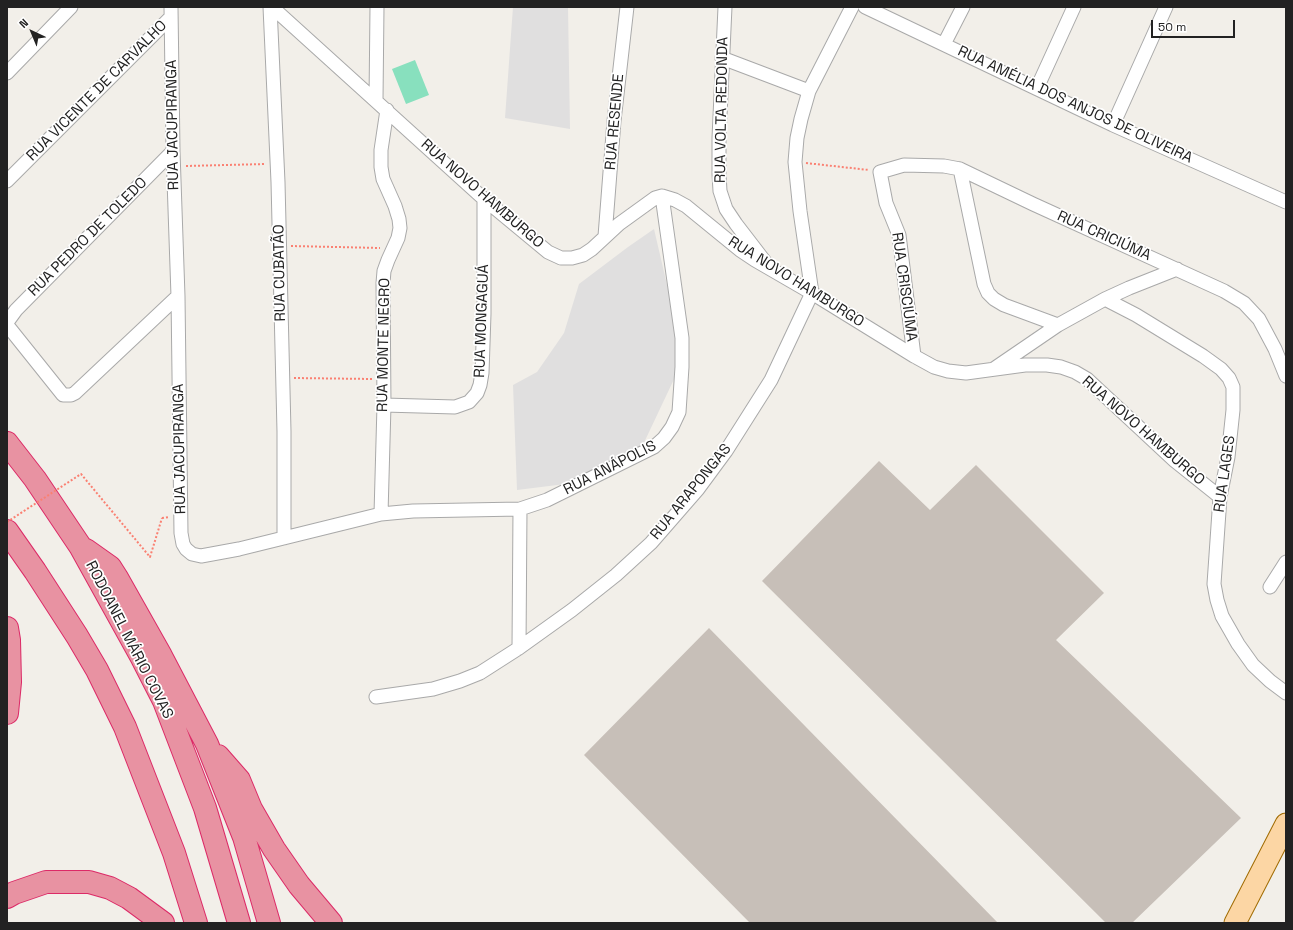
<!DOCTYPE html>
<meta charset="utf-8">
<style>
body{margin:0}
#map{position:relative;width:1293px;height:930px;overflow:hidden;background:#f2efe9;font-family:"Space Grotesk",sans-serif}
canvas{display:block}
.frame{position:absolute;inset:0;border:8px solid #222;pointer-events:none}
.north{position:absolute;left:12px;top:12px;width:40px;height:40px;-webkit-text-stroke:3px #fff;paint-order:stroke;rotate:316deg;font-size:11px;font-weight:700;line-height:16px;text-align:center;color:#222}
.north::after{content:'';display:block;margin:auto;width:14px;height:18px;background:#222;clip-path:polygon(50% 0,100% 100%,50% 72%,0 100%)}
.scale{position:absolute;left:1151px;top:20px;width:84px;height:18px;box-sizing:border-box;border:2px solid #222;border-top:0;padding-left:5px;font-size:12px;line-height:14px;white-space:nowrap;color:#222;-webkit-text-stroke:3px #fff;paint-order:stroke}
</style>
<div id="map">
<canvas width="1293" height="930"></canvas>
<div class="frame"></div>
<div class="north">N</div>
<div class="scale">50 m</div>
</div>
<script>
const ctx = document.querySelector('canvas').getContext('2d');
ctx.lineJoin = 'round';
function fill(path, color) { ctx.fillStyle = color; ctx.fill(path, 'evenodd'); }
const toPath = rows => new Path2D(rows.map(r => 'M' + r).join(''));
function trace(path, color, width, dash) { ctx.strokeStyle = color; ctx.lineWidth = width; ctx.lineCap = dash ? 'butt' : 'round'; ctx.setLineDash(dash || []); ctx.stroke(path); }
function label(font, color, halo, rows, align = 'center') {
  ctx.font = font + ' "Space Grotesk",sans-serif'; ctx.lineWidth = 3.5; ctx.setLineDash([]); ctx.textBaseline = 'middle'; ctx.strokeStyle = halo; ctx.fillStyle = color; for (const [text, x, y, turn = 0] of rows) {
    ctx.save(); ctx.translate(x, y); ctx.rotate((+turn || 0) * Math.PI / 180); ctx.textAlign = isNaN(turn) ? turn : align; if (halo) ctx.strokeText(text, 0, 0); ctx.fillText(text, 0, 0); ctx.restore();
  }
}
const residential = toPath([
 [513,7,568,7,570,129,505,118],
 [654,229,684,358,641,449,565,484,517,490,513,385,537,372,564,333,579,284,628,247]
]);
const pitch = toPath([
 [415,60,429,95,406,104,392,69]
]);
const building = toPath([
 [879,461,930,510,976,465,1104,593,1056,640,1241,818,1132,923,1106,923,762,581],
 [709,628,998,923,750,923,584,755]
]);
const path = toPath([
 [806,163,869,170],
 [186,166,265,164],
 [291,246,380,248],
 [294,378,373,379],
 [162,518,169,517]
]);
const minor = toPath([
 [171,7,173,151,178,296,181,533,183,544,186,549,192,554,201,556,239,549,381,514,413,511,520,509],
 [270,7,278,182,284,431,284,538],
 [272,7,484,199,548,252,561,258,572,258,583,255,592,249,619,224,655,198,662,196,675,200,686,206,740,250,755,260,812,293,914,356,934,367,948,371,966,373,1025,365,1047,365,1061,367,1075,372,1087,379,1175,461,1220,497],
 [725,7,719,138,719,174,720,191,726,209,736,224,766,263],
 [865,7,1113,125,1286,202],
 [944,44,963,7],
 [722,58,809,91],
 [7,73,71,7],
 [1037,88,1074,7],
 [376,100,377,7],
 [1113,125,1166,7],
 [173,151,16,310,8,321,7,325,63,395,71,395,75,393,178,296],
 [960,169,984,284,988,293,994,299,1004,305,1058,325],
 [7,181,171,17],
 [605,236,614,121,627,7],
 [1105,299,1136,315,1203,356,1221,369,1229,378,1233,387,1233,410,1228,457,1220,497,1214,584,1217,600,1222,616,1238,644,1253,665,1270,681,1286,693],
 [914,356,899,235,886,203,880,172,904,165,944,166,960,169,1033,204,1224,291,1244,303,1259,319,1275,349,1286,376],
 [995,368,1058,325,1105,299,1129,288,1177,269],
 [384,405,455,407,469,402,477,393,480,385,482,373,484,314,484,199],
 [381,514,384,405,383,283,384,271,388,260,398,238,400,228,399,219,395,206,383,179,381,167,381,150,387,110],
 [1270,587,1286,562],
 [519,648,520,509,547,500,654,447,664,438,672,427,679,412,682,367,682,338,662,196],
 [376,697,433,689,460,681,480,673,519,648,572,610,616,575,651,543,698,489,726,451,771,380,812,293,800,211,795,162,797,138,801,119,809,91,852,7]
]);
const primary = toPath([
 [1235,923,1286,824]
]);
const motorway = toPath([
 [7,443,35,479,80,546,142,658,164,701,205,808,239,923],
 [7,531,35,571,77,636,97,670,125,727,174,853,196,923],
 [86,550,110,567,117,578,161,656,207,744,244,837,269,923],
 [7,628,9,640,10,682,7,713],
 [218,756,239,780,251,809,274,849,299,885,331,923],
 [7,897,14,893,46,882,89,882,110,888,129,898,163,923]
]);
const pathBridge = toPath([
 [7,522,81,474,150,557,162,518]
]);
const streetNames = [
 ["RUA VICENTE DE CARVALHO",97,91,-45],
 ["RUA AMÉLIA DOS ANJOS DE OLIVEIRA",1075,105,25],
 ["RUA VOLTA REDONDA",722,110,-89],
 ["RUA RESENDE",615,122,-85],
 ["RUA JACUPIRANGA",173,125,-91],
 ["RUA NOVO HAMBURGO",482,194,41],
 ["RUA CRICIÚMA",1104,236,24],
 ["RUA PEDRO DE TOLEDO",88,237,-45],
 ["RUA CUBATÃO",280,273,-91],
 ["RUA NOVO HAMBURGO",796,282,32],
 ["RUA CRISCIÚMA",904,287,82],
 ["RUA MONGAGUÁ",482,321,-88],
 ["RUA MONTE NEGRO",384,345,-89],
 ["RUA NOVO HAMBURGO",1143,431,41],
 ["RUA JACUPIRANGA",180,449,-91],
 ["RUA ANÁPOLIS",610,468,-27],
 ["RUA LAGES",1225,474,-82],
 ["RUA ARAPONGAS",691,492,-51],
 ["RODOANEL MÁRIO COVAS",129,640,63]
];
fill(residential, '#e0dfdf');
fill(pitch, '#88e0be');
fill(building, '#c7bfb8');
trace(minor, '#a9a9a9', 15);
trace(primary, '#a06b00', 23);
trace(motorway, '#dc2a67', 24);
trace(path, '#fa8072', 2, [2, 2]);
trace(minor, '#fff', 13);
trace(primary, '#fcd6a4', 21);
trace(motorway, '#e892a2', 22);
trace(pathBridge, '#fa8072', 2, [2, 2]);
label('15px', '#222', '#fff', streetNames);
</script>
